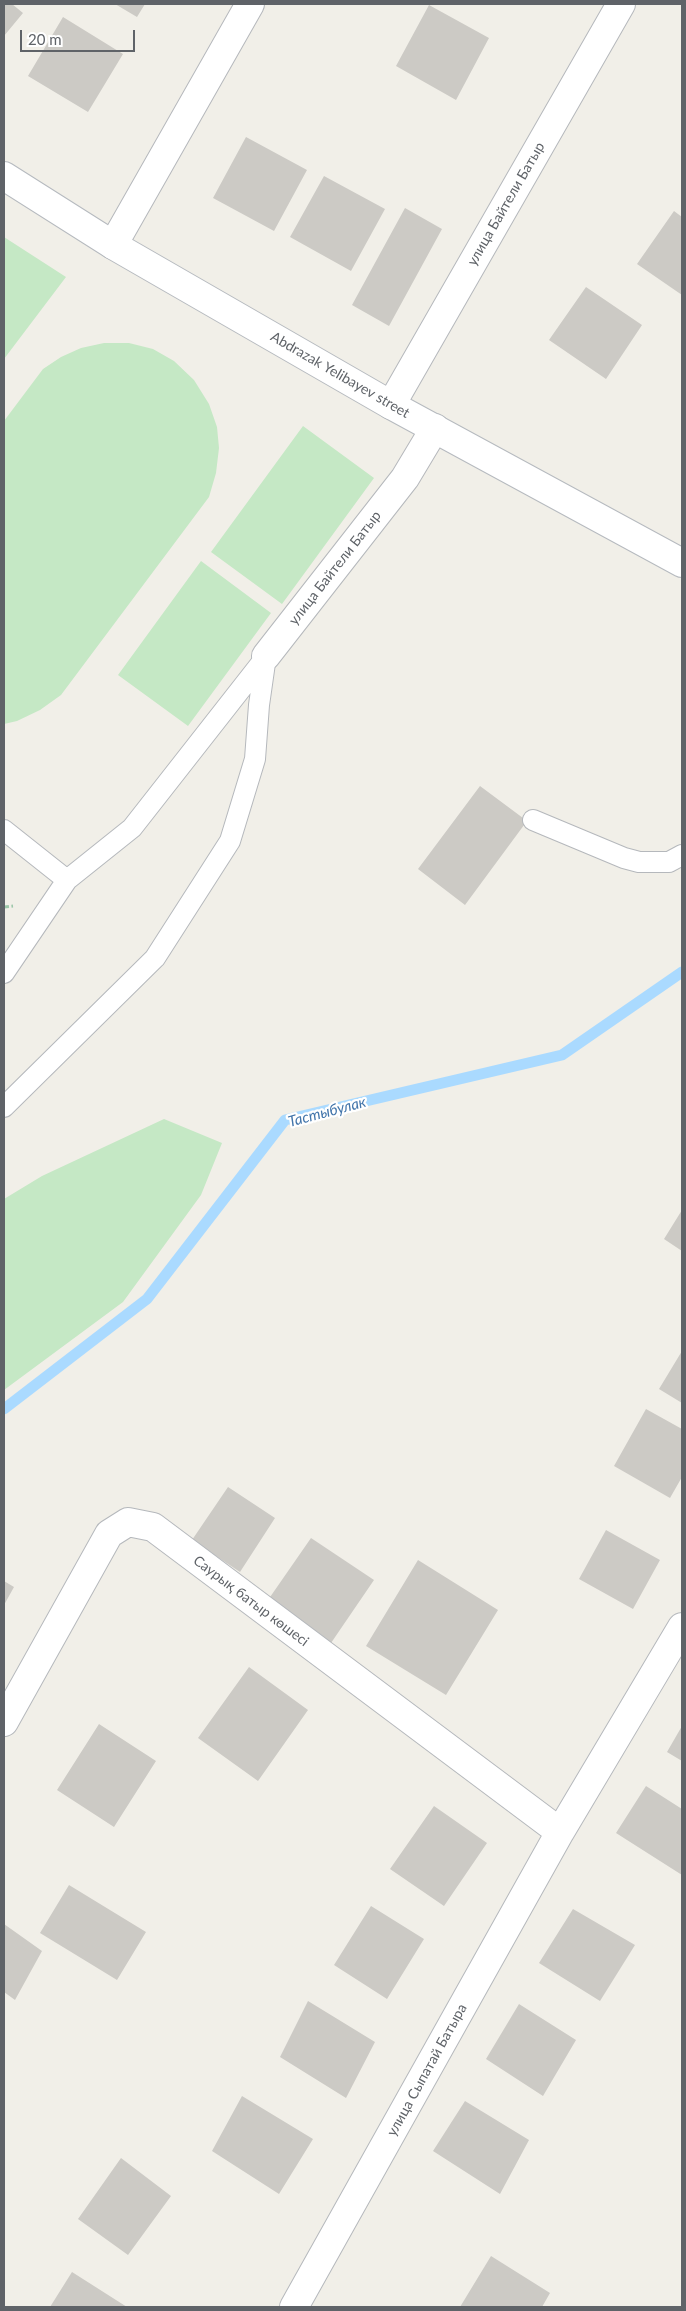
<!DOCTYPE html>
<meta charset="utf-8">
<style>
body{margin:0}
#map{position:relative;width:686px;height:2311px;overflow:hidden;background:#f1efe8;font-family:Lato,sans-serif}
canvas{display:block}
.frame{position:absolute;inset:0;border:5px solid #5f6368;pointer-events:none}
.scale{position:absolute;left:20px;top:30px;width:115px;height:22px;box-sizing:border-box;border:2px solid #5f6368;border-top:0;padding-left:6px;font-size:15px;line-height:18px;white-space:nowrap;color:#5f6368;-webkit-text-stroke:4px #fff;paint-order:stroke}
</style>
<div id="map">
<canvas width="686" height="2311"></canvas>
<div class="frame"></div>
<div class="scale">20 m</div>
</div>
<script>
const ctx = document.querySelector('canvas').getContext('2d');
ctx.lineJoin = 'round';
function fill(path, color) { ctx.fillStyle = color; ctx.fill(path, 'evenodd'); }
const toPath = rows => new Path2D(rows.map(r => 'M' + r).join(''));
function trace(path, color, width, dash) { ctx.strokeStyle = color; ctx.lineWidth = width; ctx.lineCap = dash ? 'butt' : 'round'; ctx.setLineDash(dash || []); ctx.stroke(path); }
function label(font, color, halo, rows, align = 'center') {
  ctx.font = font + ' Lato,sans-serif'; ctx.lineWidth = 4.5; ctx.setLineDash([]); ctx.textBaseline = 'middle'; ctx.strokeStyle = halo; ctx.fillStyle = color; for (const [text, x, y, turn = 0] of rows) {
    ctx.save(); ctx.translate(x, y); ctx.rotate((+turn || 0) * Math.PI / 180); ctx.textAlign = isNaN(turn) ? turn : align; if (halo) ctx.strokeText(text, 0, 0); ctx.fillText(text, 0, 0); ctx.restore();
  }
}
const green = toPath([
 [4,237,66,277,4,359],
 [104,343,129,343,153,349,174,361,194,380,209,404,217,427,219,448,216,473,209,497,61,695,40,710,17,721,4,724,4,421,43,369,61,357,81,348],
 [303,426,374,478,282,604,211,552],
 [201,561,271,613,188,726,118,675],
 [164,1119,222,1143,201,1195,123,1302,4,1390,4,1199,42,1176]
]);
const stream = toPath([
 [4,1409,147,1299,285,1120,562,1055,682,972]
]);
const building = toPath([
 [4,4,12,4,23,13,4,36],
 [115,4,145,4,137,17],
 [429,5,489,38,456,100,396,66],
 [63,17,123,54,88,112,28,76],
 [246,137,307,170,274,231,213,198],
 [324,176,385,209,351,271,290,237],
 [405,208,442,229,389,326,352,305],
 [674,211,682,217,682,295,637,264],
 [586,287,642,325,606,379,549,340],
 [480,786,527,821,465,905,418,869],
 [682,1210,682,1251,664,1239],
 [682,1351,682,1403,659,1389],
 [646,1409,682,1429,682,1477,670,1498,614,1466],
 [228,1487,275,1518,240,1572,192,1540],
 [606,1530,660,1560,633,1609,579,1579],
 [311,1538,374,1580,331,1643,268,1600],
 [418,1560,498,1610,446,1695,366,1646],
 [4,1581,14,1587,4,1605],
 [249,1667,308,1710,258,1781,198,1738],
 [99,1724,156,1761,114,1827,57,1790],
 [682,1726,682,1761,667,1752],
 [646,1786,682,1809,682,1875,616,1833],
 [434,1806,487,1843,444,1906,390,1869],
 [69,1885,146,1932,117,1980,40,1933],
 [371,1906,424,1939,387,1999,334,1965],
 [573,1909,635,1945,600,2001,539,1963],
 [4,1924,42,1951,15,2000,4,1992],
 [308,2001,375,2042,346,2098,280,2057],
 [519,2004,576,2040,543,2096,486,2059],
 [242,2096,313,2139,279,2194,212,2151],
 [465,2101,529,2140,500,2194,433,2151],
 [121,2158,171,2196,128,2255,78,2219],
 [491,2256,550,2293,542,2307,460,2307],
 [72,2272,127,2307,50,2307]
]);
const path = toPath([
 [4,907,13,906]
]);
const lane = toPath([
 [533,820,624,858,639,862,669,862,682,855],
 [4,830,67,880,132,828,266,657],
 [4,973,67,880],
 [4,1107,155,958,230,841,255,759,259,705,266,656]
]);
const street = toPath([
 [113,245,250,4],
 [391,405,621,4],
 [266,656,405,478,435,428],
 [4,1722,109,1534,128,1522,153,1527,560,1832],
 [294,2307,560,1832,682,1627]
]);
const secondary = toPath([
 [4,176,113,245,391,405,682,563]
]);
const streetNames = [
 ["улица Байтели Батыр",506,204,-60],
 ["Abdrazak Yelibayev street",340,375,30],
 ["улица Байтели Батыр",335,568,-52],
 ["Саурық батыр көшесі",251,1601,37],
 ["улица Сыпатай Батыра",427,2070,-61]
];
const waterNames = [
 ["Тастыбулак",327,1112,-15]
];
fill(green, '#c5e8c5');
trace(stream, '#aadaff', 11);
fill(building, '#cccac5');
trace(lane, '#b5b8bc', 22);
trace(street, '#b5b8bc', 30);
trace(secondary, '#b6babf', 30);
trace(path, '#9cc7a9', 3, [5, 2.5]);
trace(lane, '#fff', 20);
trace(street, '#fff', 28);
trace(secondary, '#fff', 28);
label('14px', '#5f6368', '#fff', streetNames);
label('italic 15px', '#4174aa', '#fff', waterNames);
</script>
